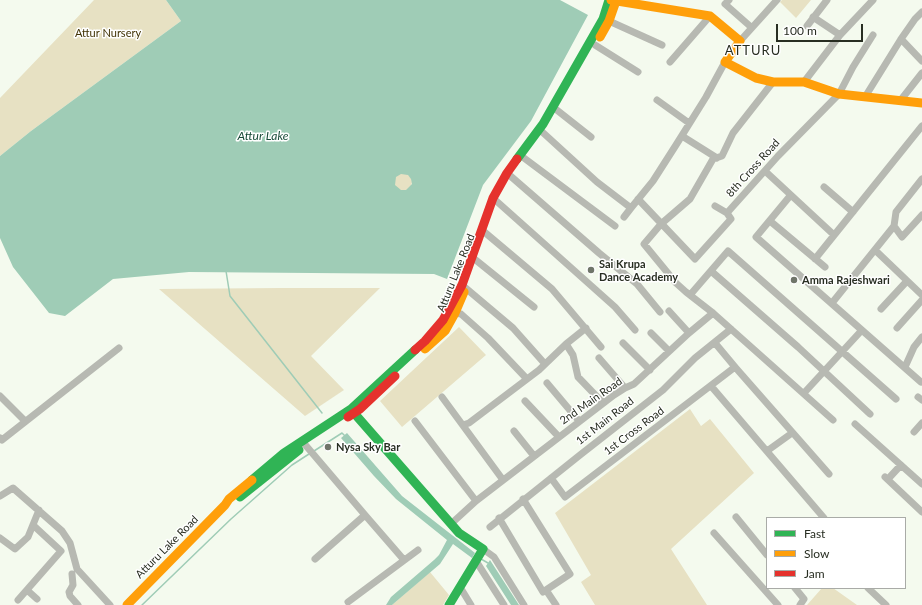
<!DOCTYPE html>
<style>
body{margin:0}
#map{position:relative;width:922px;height:605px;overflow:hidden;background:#f4faee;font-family:Lato,sans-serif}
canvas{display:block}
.legend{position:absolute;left:766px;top:517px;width:140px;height:72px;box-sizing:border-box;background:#fff;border:1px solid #a9aba7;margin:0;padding:5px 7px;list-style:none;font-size:12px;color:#282e22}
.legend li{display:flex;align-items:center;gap:8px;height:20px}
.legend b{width:20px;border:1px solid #a9aba7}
.scale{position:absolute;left:776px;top:24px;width:87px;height:18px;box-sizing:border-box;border:2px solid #282e22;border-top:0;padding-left:5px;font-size:12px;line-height:14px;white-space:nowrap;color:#282e22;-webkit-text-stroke:3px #fff;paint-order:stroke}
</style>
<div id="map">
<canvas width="922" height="605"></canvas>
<ul class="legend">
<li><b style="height:5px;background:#30b455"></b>Fast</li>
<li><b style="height:5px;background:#ff9f0a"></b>Slow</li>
<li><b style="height:5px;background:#e5322d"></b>Jam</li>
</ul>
<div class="scale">100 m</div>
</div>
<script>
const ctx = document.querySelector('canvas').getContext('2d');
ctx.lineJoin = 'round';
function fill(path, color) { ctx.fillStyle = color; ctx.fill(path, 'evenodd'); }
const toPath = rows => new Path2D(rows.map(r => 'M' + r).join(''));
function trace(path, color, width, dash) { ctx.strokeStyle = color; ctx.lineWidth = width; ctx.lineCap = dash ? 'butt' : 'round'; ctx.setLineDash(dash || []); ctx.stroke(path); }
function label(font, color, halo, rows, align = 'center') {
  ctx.font = font + ' Lato,sans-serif'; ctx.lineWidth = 3; ctx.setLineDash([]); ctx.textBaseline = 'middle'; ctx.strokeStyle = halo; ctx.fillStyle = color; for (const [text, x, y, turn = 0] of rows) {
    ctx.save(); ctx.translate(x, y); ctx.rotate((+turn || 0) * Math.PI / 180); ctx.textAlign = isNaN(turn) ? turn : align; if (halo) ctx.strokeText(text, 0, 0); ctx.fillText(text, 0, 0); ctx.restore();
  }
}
const green = toPath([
 [94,0,166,0,181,21,31,131,0,156,0,98],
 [782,0,811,0,796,18,780,2],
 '394 182a9 9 0 1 1 18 0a9 9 0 1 1-18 0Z',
 [280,288,380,288,311,356,344,390,305,416,159,289],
 [459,327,486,355,402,427,380,401],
 [690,409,701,426,710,419,754,473,671,549,707,605,595,605,581,582,591,575,555,513],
 [430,572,449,595,443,605,392,605],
 [822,588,833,588,857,605,807,605]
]);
const water = toPath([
 [166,0,560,0,588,15,531,121,483,185,447,279,434,274,189,272,113,279,65,316,49,313,13,267,0,238,0,156,31,131,181,21],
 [401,174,408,175,411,179,412,184,406,190,401,190,395,185,396,177],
 [347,433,402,496,475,553,472,558,453,544,440,564,392,605,386,605,391,597,434,560,439,555,447,540,396,499,374,476,341,438],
 [490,560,519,605,511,605,486,566]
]);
const stream = toPath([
 [226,271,230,296,322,413],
 [314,451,342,433,346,437],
 [481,559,488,563],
 [142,605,231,519,292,465,309,454]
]);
const street = toPath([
 [729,0,725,4,751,27],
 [813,17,840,35],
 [609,21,662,45],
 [807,26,827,0],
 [901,39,922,61],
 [740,41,777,0],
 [595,45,638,72],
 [670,62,710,16],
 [773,82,733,133,722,156,713,159,690,199,661,224,644,244,676,283,686,292,713,313,833,420],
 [804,82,840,35,873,0],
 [865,97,901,39,915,19,922,12],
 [657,100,689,123],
 [900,101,922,73],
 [553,107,591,137],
 [539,129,597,182,631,208,653,181,676,145,706,97,725,62],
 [682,136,717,158],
 [520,155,615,226],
 [765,171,834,235],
 [507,173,599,253,637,284,660,312],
 [824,187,853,212],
 [790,196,756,237,921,382],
 [493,198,615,307,635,330],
 [638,199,695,259,731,219,727,213,778,156,839,94,853,67,873,35],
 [715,206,727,213],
 [624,217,631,208],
 [770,221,825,267],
 [894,226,902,237,922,215],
 [482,230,552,289,601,347],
 [875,250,922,295],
 [472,257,534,307],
 [815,259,922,126],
 [711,271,798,347,870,414],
 [462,285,513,328,545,364],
 [690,295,728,251,896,399],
 [832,303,894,226,896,212,922,179],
 [881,309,907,281],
 [669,311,689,333],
 [455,313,461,314,488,338,527,379],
 [897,328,922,300],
 [651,333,669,351],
 [623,343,650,370],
 [715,343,735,367,829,474],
 [566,344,573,355,578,377,603,403],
 [599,358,625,388],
 [905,367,914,347,922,337],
 [547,383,579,421],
 [711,386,824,518],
 [804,393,862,330],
 [0,396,25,421],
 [442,397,503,480],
 [918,397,922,400],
 [525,401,559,437],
 [415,421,476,501,452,523],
 [855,424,922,484],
 [463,425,469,423,539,370,566,344,586,328],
 [514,431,534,456],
 [914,432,922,423],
 [0,438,2,440,119,348],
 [302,441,365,515,315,559],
 [767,451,792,433],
 [885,477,922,512],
 [551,478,565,497,735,367],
 [888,479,901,465],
 [0,496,13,488,62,531,70,543,77,569,110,605],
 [476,501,614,395,625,388,634,384,689,333,713,313],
 [365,515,404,560],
 [736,517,767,555],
 [499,518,543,592,570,574,523,499],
 [490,527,580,455,663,390,695,358,731,329],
 [714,533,778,605],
 [0,538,15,549,28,537,39,510],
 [483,549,494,557,524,605],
 [476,561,504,605],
 [72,574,73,585,69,592,70,596,78,605],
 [460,587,471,605],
 [795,588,804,599,800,605],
 [868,588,886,605],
 [27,590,37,599],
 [546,590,556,605],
 [18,600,61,551,33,525],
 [348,602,418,550]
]);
const fast = toPath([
 [517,159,543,124,603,19,609,0],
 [354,413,459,533,483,549,449,605],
 [252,480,284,453,351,409,415,350],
 [240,497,299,450]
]);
const slow = toPath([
 [611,0,710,16,740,41,725,62,756,78,773,82,804,82,839,94,922,103],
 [600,37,609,21,616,1],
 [425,349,445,331,455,313,464,292],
 [127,605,225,505,229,499,252,480]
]);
const jam = toPath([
 [415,350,425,341,443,320,462,285,493,198,507,173,517,159],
 [348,417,360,409,395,376]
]);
const markers = [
 [591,270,4,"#6f7569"],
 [794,280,4,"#6f7569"],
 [328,447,4,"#6f7569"]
];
const parkNames = [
 ["Attur Nursery",108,33]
];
const streetNames = [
 ["8th Cross Road",753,168,-48],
 ["Atturu Lake Road",456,273,-68],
 ["2nd Main Road",591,401,-35],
 ["1st Main Road",605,421,-38],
 ["1st Cross Road",634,431,-37],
 ["Atturu Lake Road",167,547,-45]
];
const poiNames = [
 ["Sai Krupa",599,264],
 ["Dance Academy",599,277],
 ["Amma Rajeshwari",802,280],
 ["Nysa Sky Bar",336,447]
];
const waterNames = [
 ["Attur Lake",263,136]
];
const quarterNames = [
 ["ATTURU",753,51]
];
fill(green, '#e7e1c3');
fill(water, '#9fccb6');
trace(stream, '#9fccb6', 1.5);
trace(street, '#b7b9b2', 7);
trace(fast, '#30b455', 9);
trace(slow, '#ff9f0a', 9);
trace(jam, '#e5322d', 9);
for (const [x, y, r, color] of markers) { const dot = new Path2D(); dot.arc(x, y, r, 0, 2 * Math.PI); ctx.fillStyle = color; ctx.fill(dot); trace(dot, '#fff', 1.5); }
label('11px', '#413305', '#fff', parkNames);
label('11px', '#282e22', '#fff', streetNames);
label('bold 11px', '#282e22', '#fff', poiNames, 'left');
label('italic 12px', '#184a38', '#fff', waterNames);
ctx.letterSpacing = '1px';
label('13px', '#282e22', '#fff', quarterNames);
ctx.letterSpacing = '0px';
</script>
